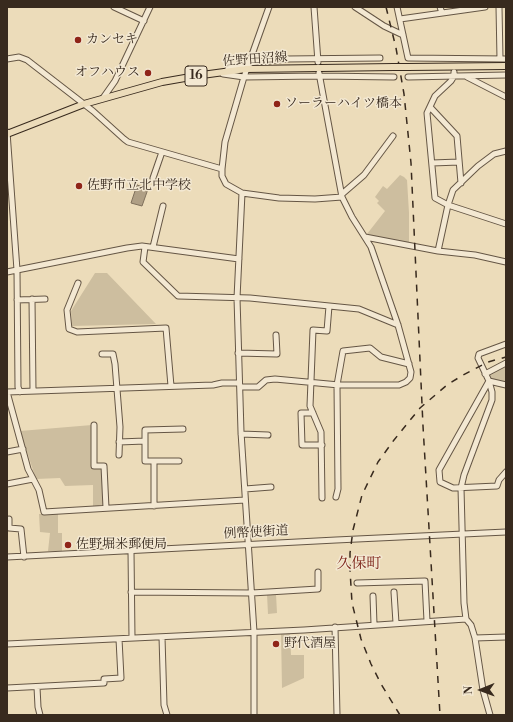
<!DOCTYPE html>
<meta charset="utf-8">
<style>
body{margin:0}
#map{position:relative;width:513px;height:722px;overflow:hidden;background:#ecdcba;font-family:"Libre Bodoni",serif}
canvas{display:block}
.frame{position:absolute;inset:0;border:8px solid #382a1e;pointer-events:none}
.north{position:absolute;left:461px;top:670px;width:40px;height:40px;-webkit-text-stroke:3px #f3e8d2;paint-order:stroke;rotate:269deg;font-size:11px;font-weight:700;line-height:16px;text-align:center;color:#382a1e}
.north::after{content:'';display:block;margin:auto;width:14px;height:18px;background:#382a1e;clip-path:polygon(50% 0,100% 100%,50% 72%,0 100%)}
</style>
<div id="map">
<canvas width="513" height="722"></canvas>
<div class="frame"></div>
<div class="north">N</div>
</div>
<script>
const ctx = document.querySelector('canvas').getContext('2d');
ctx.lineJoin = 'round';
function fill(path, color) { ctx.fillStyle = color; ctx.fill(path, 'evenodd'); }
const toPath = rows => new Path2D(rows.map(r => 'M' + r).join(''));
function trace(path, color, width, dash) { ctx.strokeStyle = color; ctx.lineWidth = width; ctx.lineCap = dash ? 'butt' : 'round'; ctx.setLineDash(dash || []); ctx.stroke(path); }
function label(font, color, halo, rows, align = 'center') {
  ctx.font = font + ' "Libre Bodoni","Noto Serif JP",serif'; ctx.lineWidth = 3; ctx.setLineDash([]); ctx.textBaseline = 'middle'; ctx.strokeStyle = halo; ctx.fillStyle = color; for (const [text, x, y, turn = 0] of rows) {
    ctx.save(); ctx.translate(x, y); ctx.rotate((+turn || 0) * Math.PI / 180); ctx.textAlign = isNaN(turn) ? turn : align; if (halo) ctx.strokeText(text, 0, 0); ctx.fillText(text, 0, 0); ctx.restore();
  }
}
const green = toPath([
 [400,175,404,177,407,180,409,213,409,244,369,236,367,234,385,211,377,203,379,201,375,197,383,186,387,189],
 [95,273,107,273,156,324,72,326,71,311],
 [506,365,506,383,491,379,489,373],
 [92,425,93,468,103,468,104,507,93,507,93,485,65,486,60,478,36,479,20,431],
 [58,513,58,533,62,533,62,551,48,551,50,533,40,532,39,514],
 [267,594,276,594,277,613,268,614],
 [281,633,290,633,291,655,304,655,304,678,282,688]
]);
const water = toPath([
 [137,185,148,189,142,206,131,203,137,185]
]);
const minor = toPath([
 [114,7,144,21],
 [314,7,318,62],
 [355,7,384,26,403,35],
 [397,7,408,58,506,59],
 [440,7,442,13],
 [499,7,500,59],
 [400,19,485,7],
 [7,59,19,57,27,60,93,111,124,139,128,142,222,169],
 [228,69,248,63,287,59,380,58],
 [454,72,454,76,451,81,435,96,427,113,435,198,448,205,506,224],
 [223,74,244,77,319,76,394,77],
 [408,77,506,75],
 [467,77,506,97],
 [103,98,115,81,150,7],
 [430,107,457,136,461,183],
 [7,132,17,270,18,387,20,392],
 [432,163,459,162],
 [153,178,162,152],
 [242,193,279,198,315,199,342,197],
 [342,194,364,175,393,136],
 [365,237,438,251,475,255,506,262],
 [145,247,143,262,178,296,250,298,359,309,398,325],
 [153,247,163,206],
 [438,251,448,205,453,190,478,166,494,154,506,151],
 [7,272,127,248,142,246,239,259],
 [78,283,67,310,69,329,77,332,166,328,171,386],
 [32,299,33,391],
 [17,300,45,299],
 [238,353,277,354,276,335],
 [102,354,113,354,115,364,120,427,119,455],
 [485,374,506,363],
 [506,385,489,381,439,470,440,482,453,488,497,486,499,480,506,472],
 [240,386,242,387,258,387,266,380,275,379,339,385,399,385,406,382,410,378,411,372,398,325,371,247,352,217,342,197,319,73],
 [7,392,28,469,39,490,44,512,245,500],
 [7,392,213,385,222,383,239,383],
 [313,413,301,413,302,445,322,445],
 [94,425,94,466,104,466,106,508],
 [241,434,268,435],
 [145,441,145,430,183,429],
 [119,442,145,441,145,461,154,461,154,506],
 [7,452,23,449],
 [154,461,179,461],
 [7,484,33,479],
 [245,489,271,487],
 [336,497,338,489,337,385,343,351,370,348,381,357,409,364],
 [322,498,321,432,310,406,313,330,327,331,329,306],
 [9,519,9,528,21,529,24,557],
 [131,551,132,638],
 [7,557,336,540,506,532],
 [357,583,425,581,427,621],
 [131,592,252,593,318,589,318,572],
 [394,592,396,623],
 [373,596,374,624],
 [335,627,337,715],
 [162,637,164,705,167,715],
 [475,638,506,637],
 [7,644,304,630,466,619],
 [37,687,38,707,40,715],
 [7,688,104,683,104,679,121,678,119,639],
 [254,715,254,632,241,432,237,298,242,193,226,184,222,176,222,169,225,142,244,77,269,7],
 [490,715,483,690,475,638,471,625,466,619,464,603,461,488,464,475,492,400,492,392,489,381,478,358,479,354,506,344]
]);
const major = toPath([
 [407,67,506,66],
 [7,134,84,104,162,82,202,75,246,69,394,67]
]);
const rail = toPath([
 [386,7,396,48,404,94,411,163,423,426,440,715],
 [400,715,381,684,371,664,361,639,352,603,350,570,350,553,353,530,362,495,378,462,394,440,420,408,447,385,463,375,488,362,506,357]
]);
const majorBridge = toPath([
 [394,67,407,67]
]);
const markers = [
 [78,40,4,"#8f2418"],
 [148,73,4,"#8f2418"],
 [277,104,4,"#8f2418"],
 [79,186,4,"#8f2418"],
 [68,545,4,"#8f2418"],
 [276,644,4,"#8f2418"]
];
const shields = [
 [196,76,22]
];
const shieldNames = [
 ["16",196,76]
];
const poiNames = [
 ["カンセキ",86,40],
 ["オフハウス",140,73,"right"],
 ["ソーラーハイツ橋本",285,104],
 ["佐野市立北中学校",87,186],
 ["佐野堀米郵便局",76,545],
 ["野代酒屋",284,644]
];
const streetNames = [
 ["佐野田沼線",255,60,-4],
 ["例幣使街道",256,533,-3]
];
const quarterNames = [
 ["久保町",359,564]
];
fill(green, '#cdbe9f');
fill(water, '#af9f85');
trace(water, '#7f705c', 1);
trace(minor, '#655645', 7);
trace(major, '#382a1e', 8);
trace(minor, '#f3e8d2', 5);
trace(major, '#ecdcba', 6);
trace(rail, '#382a1e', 1.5, [7, 7]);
trace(majorBridge, '#382a1e', 8, []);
trace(majorBridge, '#ecdcba', 6);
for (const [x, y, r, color] of markers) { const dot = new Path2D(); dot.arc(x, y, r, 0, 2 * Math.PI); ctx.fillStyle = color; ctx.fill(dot); trace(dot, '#f3e8d2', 1.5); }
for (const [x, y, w] of shields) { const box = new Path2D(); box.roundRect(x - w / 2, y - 10, w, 20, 3); ctx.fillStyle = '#f3e8d2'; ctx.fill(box); trace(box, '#382a1e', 1); }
label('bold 12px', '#382a1e', null, shieldNames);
label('13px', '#382a1e', '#f3e8d2', poiNames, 'left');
label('13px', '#382a1e', '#f3e8d2', streetNames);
label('15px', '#7a1f14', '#f3e8d2', quarterNames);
</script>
